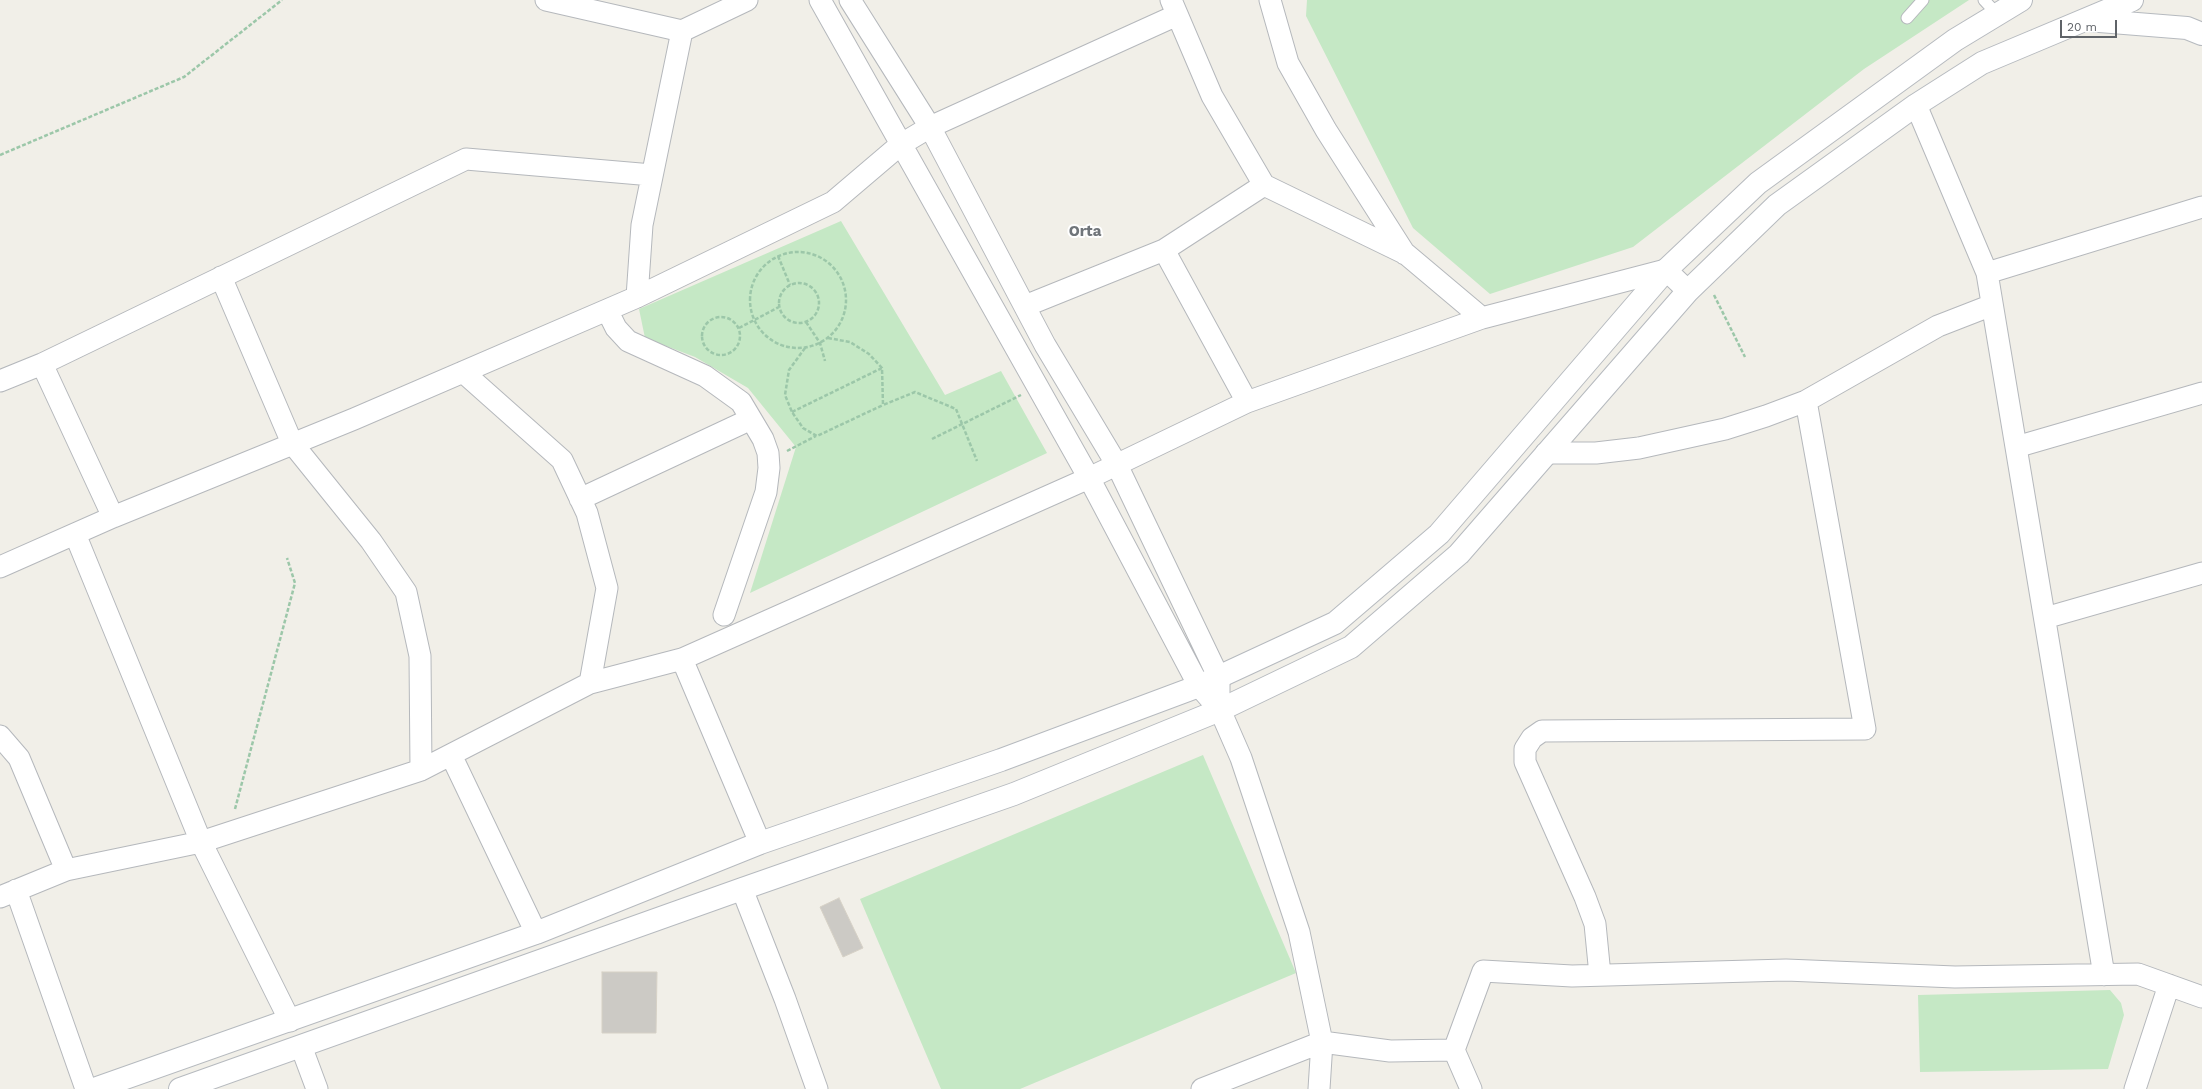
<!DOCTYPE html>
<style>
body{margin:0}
#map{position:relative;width:2202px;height:1089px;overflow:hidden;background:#f1efe8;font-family:"Work Sans",sans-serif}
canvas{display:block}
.scale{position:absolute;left:2060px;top:20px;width:57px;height:18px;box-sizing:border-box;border:2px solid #5f6368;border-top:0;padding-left:5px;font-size:12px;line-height:14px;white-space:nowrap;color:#5f6368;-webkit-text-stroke:3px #fff;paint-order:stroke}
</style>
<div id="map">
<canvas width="2202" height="1089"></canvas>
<div class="scale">20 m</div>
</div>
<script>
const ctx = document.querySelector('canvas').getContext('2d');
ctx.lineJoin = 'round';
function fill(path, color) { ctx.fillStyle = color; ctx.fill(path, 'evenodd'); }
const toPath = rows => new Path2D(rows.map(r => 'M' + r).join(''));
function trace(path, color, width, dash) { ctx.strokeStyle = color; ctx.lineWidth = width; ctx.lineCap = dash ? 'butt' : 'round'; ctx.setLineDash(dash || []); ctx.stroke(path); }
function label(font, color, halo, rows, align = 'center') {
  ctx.font = font + ' "Work Sans",sans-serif'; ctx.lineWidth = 4; ctx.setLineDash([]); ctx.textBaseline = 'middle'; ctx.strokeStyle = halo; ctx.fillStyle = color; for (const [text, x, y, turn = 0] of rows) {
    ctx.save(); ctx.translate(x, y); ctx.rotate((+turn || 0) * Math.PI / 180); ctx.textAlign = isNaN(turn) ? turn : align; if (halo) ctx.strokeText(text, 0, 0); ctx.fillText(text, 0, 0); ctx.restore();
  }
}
const green = toPath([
 [1307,0,1969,0,1864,69,1633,247,1490,294,1413,228,1306,16],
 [841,221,945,395,1001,371,1047,453,750,593,796,447,748,388,695,357,645,338,639,309],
 [1203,755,1296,973,1020,1089,941,1089,860,899],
 [2110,990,2121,1003,2124,1015,2108,1069,1920,1072,1918,995]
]);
const building = toPath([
 [839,898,863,948,843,957,820,907,839,898],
 [602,972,657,972,656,1033,602,1033,602,972]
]);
const path = toPath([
 [0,155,184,77,282,0],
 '750 300a48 48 0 1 1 96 0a48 48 0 1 1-96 0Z',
 [778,256,790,285],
 '779 303a20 20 0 1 1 40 0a20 20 0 1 1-40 0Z',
 [1714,295,1745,357],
 '702 336a19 19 0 1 1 38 0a19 19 0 1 1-38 0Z',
 [806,322,820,343,825,361],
 [739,328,779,307],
 [828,338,850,342,869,354,882,368,883,405,915,392,956,409,977,461],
 [805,348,789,370,785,395,792,412,803,428,817,436,883,405],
 [792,412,882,368],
 [932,439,1021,395],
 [787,451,816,436],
 [235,809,295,583,287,558]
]);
const lane = toPath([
 [1984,0,1997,14],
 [1907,18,1923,0]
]);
const street = toPath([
 [546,0,682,31],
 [820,0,1089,478,1199,686,1220,710,1241,758,1299,932,1322,1042,1319,1089],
 [850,0,930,127,1045,345,1117,465,1219,678,1219,695],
 [1171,0,1212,96,1264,185,1406,254,1482,318,1666,270,1688,291],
 [1270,0,1288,63,1326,130,1405,254],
 [1916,105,1987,273,2104,975],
 [1164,250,1247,402],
 [1987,273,2202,207],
 [221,277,292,443,371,541,406,592,420,656,421,770],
 [637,297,642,225,682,31,747,0],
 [1025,306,1164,250,1264,185],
 [607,310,616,328,628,341,705,376,741,402,763,439,768,453,769,468,766,492,724,615],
 [463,372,562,460,587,513,607,588,590,683],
 [0,381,42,364],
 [2016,447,2202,393],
 [1546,453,1596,453,1639,448,1725,429,1766,416,1806,401,1938,326,1992,305],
 [580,499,751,419],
 [113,517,42,364,466,159,652,175],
 [75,534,201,842,290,1021],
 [0,567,113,517,354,419,637,297,833,202,900,145,930,127,1177,15],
 [2045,618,2202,573],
 [682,659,760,843],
 [0,736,19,758,66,870],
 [451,755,536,933],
 [742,889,785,999,817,1089],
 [16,890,86,1089],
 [0,897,66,870,201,842,421,770,590,683,682,659,1089,478,1247,402,1482,318],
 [1600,975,1595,924,1585,897,1525,762,1525,749,1532,738,1542,731,1865,729,1806,401],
 [301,1046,317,1089],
 [1454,1050,1471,1089],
 [1202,1089,1322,1042,1390,1051,1454,1050,1483,971,1572,976,1786,970,1955,977,2138,974,2202,997],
 [2135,1089,2169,985]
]);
const secondary = toPath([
 [2087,20,2187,28,2202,34],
 [94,1089,536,933,760,843,1001,760,1199,686,1335,623,1439,534,1666,270,1758,183,1955,40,2021,0],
 [180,1089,742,889,1014,794,1220,710,1351,647,1459,554,1688,291,1777,205,1916,105,1982,63,2132,0]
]);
const districtNames = [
 ["Orta",1085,232]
];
fill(green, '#c5e8c5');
fill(building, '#cccac5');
trace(building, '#d6d1c6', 1);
trace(lane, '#b5b8bc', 13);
trace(street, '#b5b8bc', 23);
trace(secondary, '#b6babf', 24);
trace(path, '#9cc7a9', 2.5, [4, 2]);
trace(lane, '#fff', 11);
trace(street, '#fff', 21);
trace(secondary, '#fff', 22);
label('bold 15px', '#70757a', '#fff', districtNames);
</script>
